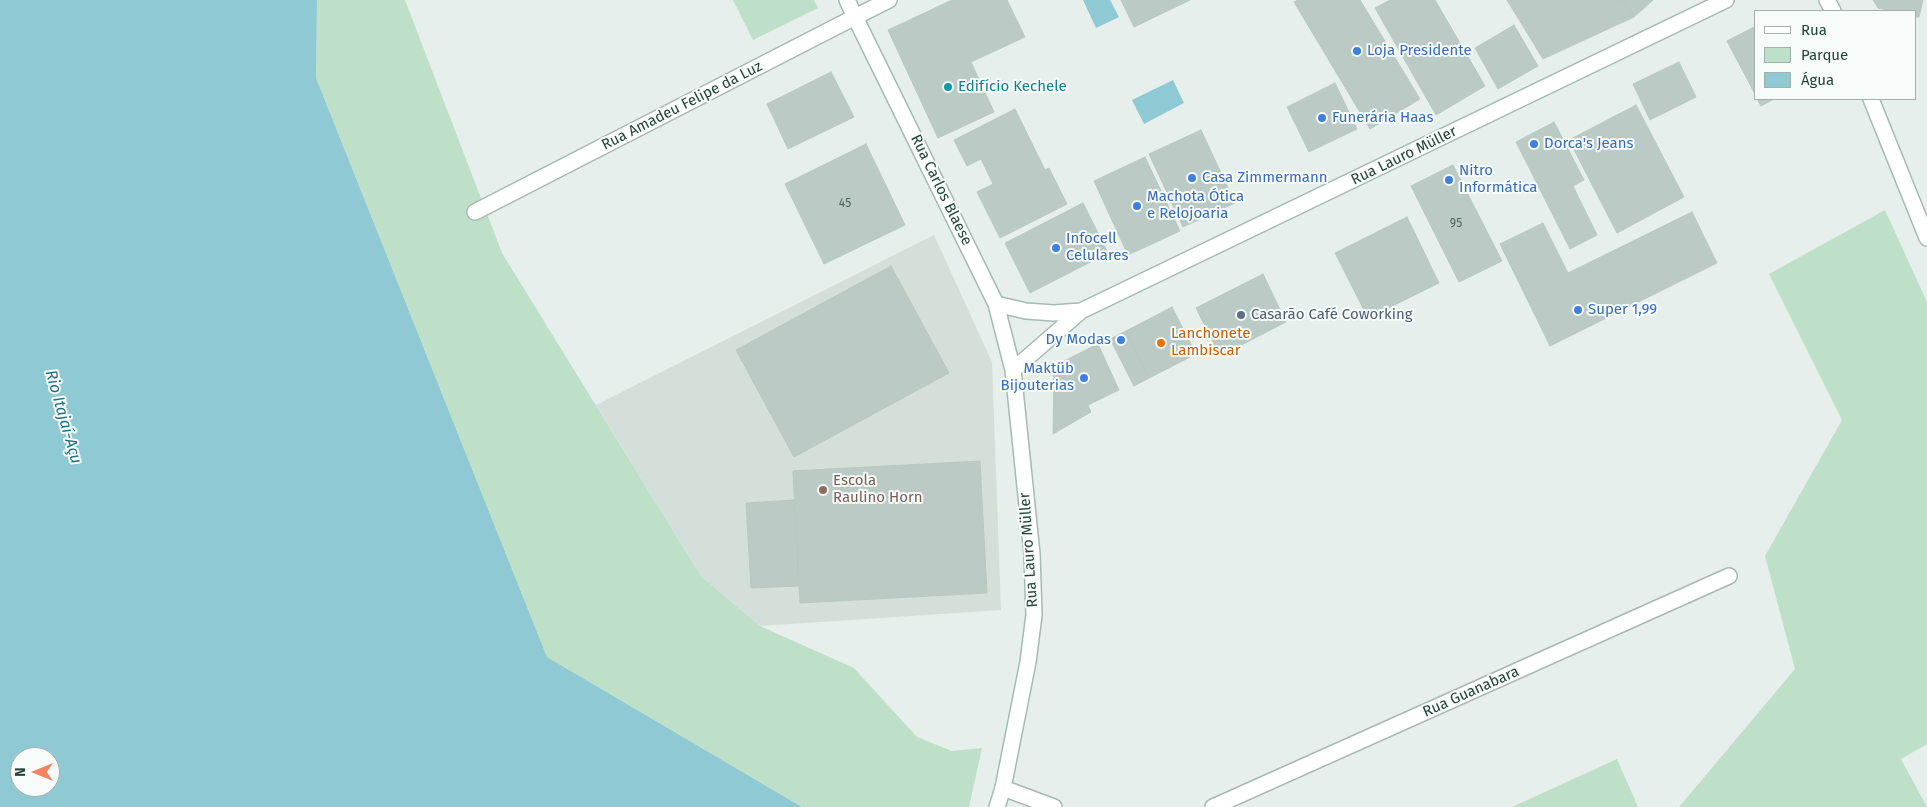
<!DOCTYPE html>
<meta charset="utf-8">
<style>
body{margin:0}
#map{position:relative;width:1927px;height:807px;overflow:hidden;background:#e6efeb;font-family:"Fira Sans",sans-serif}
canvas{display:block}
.legend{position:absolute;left:1754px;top:10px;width:162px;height:90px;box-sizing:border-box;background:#f7fbf9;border:1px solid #a3b1ad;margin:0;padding:6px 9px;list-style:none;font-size:15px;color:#24423a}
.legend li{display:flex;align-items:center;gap:10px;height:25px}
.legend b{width:25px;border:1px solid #a3b1ad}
.north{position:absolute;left:10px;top:747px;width:50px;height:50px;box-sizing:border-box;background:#f7fbf9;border:1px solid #a3b1ad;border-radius:50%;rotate:270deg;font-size:14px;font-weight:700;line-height:20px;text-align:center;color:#24423a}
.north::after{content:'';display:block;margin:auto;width:18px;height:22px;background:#f4845f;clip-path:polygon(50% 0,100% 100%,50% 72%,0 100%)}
</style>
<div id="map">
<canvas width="1927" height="807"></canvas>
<ul class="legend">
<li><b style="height:6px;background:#fff"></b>Rua</li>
<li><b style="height:14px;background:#bfe0c8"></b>Parque</li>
<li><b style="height:14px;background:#8ec9d4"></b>Água</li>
</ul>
<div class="north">N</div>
</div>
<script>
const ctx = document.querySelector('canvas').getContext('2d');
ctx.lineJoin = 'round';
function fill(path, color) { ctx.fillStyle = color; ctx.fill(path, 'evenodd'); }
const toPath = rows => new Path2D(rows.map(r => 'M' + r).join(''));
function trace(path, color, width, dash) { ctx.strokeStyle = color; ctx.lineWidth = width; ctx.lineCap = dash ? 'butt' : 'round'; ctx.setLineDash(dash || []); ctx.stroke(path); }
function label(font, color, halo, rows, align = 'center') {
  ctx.font = font + ' "Fira Sans",sans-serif'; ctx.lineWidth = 4; ctx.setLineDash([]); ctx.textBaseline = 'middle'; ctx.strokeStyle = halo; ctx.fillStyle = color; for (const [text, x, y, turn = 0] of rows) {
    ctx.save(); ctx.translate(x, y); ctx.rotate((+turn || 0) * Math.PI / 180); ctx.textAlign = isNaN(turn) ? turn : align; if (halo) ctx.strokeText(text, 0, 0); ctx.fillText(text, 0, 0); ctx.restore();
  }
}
const built = toPath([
 [934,235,992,362,1001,610,760,626,701,576,596,405]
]);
const green = toPath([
 [317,0,405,0,502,253,701,576,760,626,854,668,917,737,952,751,982,748,969,807,802,807,547,657,316,78],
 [733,0,814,0,818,8,753,40],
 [1885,210,1927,302,1927,744,1901,759,1927,807,1679,807,1795,669,1765,556,1842,420,1769,274],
 [1617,759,1638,807,1512,807]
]);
const water = toPath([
 [0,0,317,0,316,78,547,657,802,807,0,807],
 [20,757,50,757,50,787,20,787],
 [1083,0,1110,0,1119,17,1096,28],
 [1173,80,1184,103,1144,124,1132,100]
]);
const building = toPath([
 [952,0,1007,0,1025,37,971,62,994,112,938,138,888,30,952,0],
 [1121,0,1190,0,1134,27,1121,0],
 [1298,0,1360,0,1420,99,1370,129,1294,2,1298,0],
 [1390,0,1435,0,1485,86,1436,115,1375,8,1390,0],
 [1507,0,1623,0,1634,17,1543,59,1507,0],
 [1623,0,1653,0,1634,17,1623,0],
 [1873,0,1923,0,1919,17,1916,17,1916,11,1891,11,1878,8,1873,0],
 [1514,25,1538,66,1498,89,1475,48,1514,25],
 [1756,26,1756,96,1727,41,1756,26],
 [1679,62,1696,97,1650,120,1633,84,1679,62],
 [831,72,854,117,788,149,767,104,831,72],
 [1335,83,1357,129,1309,152,1287,107,1335,83],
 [1757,99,1774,99,1761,106,1757,99],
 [1636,105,1684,197,1617,233,1569,140,1636,105],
 [1015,109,1045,170,1049,168,1067,204,1000,238,977,192,993,184,981,159,967,166,954,140,1015,109],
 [1554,122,1584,180,1573,186,1597,235,1570,249,1516,142,1554,122],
 [1201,130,1235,203,1183,227,1149,154,1201,130],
 [866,144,905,225,824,264,785,184,866,144],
 [1145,157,1180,231,1128,255,1094,181,1145,157],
 [1453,165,1502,261,1459,282,1411,186,1453,165],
 [1083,203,1108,253,1030,293,1005,243,1083,203],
 [1692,212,1717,263,1550,346,1500,244,1543,223,1568,273,1692,212],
 [1407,217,1439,283,1368,318,1335,253,1407,217],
 [891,266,949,373,794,457,736,350,891,266],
 [1263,274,1286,322,1220,356,1196,308,1263,274],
 [1172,307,1196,354,1149,378,1126,331,1172,307],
 [1126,331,1149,378,1134,386,1110,339,1126,331],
 [1098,344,1119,390,1088,405,1091,412,1053,434,1054,366,1098,344],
 [980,461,987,593,800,603,793,471,980,461],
 [794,500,799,586,751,588,746,503,794,500]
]);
const minor = toPath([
 [475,212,855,17,847,0],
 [1003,788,1054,807],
 [1213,807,1729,576]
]);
const secondary = toPath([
 [889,0,855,17,996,304,1013,370,1032,554,1034,615,1028,662,1003,788,997,807],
 [1827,0,1833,11],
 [1871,99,1927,238],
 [996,304,1026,311,1054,313,1081,311],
 [1013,370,1081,311,1726,0]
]);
const markers = [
 [1357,51,5,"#3f7fe0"],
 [948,87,5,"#0f9aa8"],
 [1322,118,5,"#3f7fe0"],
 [1534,144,5,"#3f7fe0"],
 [1192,178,5,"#3f7fe0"],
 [1449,180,5,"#3f7fe0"],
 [1137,206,5,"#3f7fe0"],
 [1056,248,5,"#3f7fe0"],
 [1578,310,5,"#3f7fe0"],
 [1241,315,5,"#5c6f8a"],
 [1121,340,5,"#3f7fe0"],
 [1161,343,5,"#e8710a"],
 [1084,378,5,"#3f7fe0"],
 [823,490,5,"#8d6e63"]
];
const numberNames = [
 ["45",845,204],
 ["95",1456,224]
];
const shopNames = [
 ["Loja Presidente",1367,51],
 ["Funerária Haas",1332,118],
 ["Dorca's Jeans",1544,144],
 ["Nitro",1459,171],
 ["Informática",1459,188],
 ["Casa Zimmermann",1202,178],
 ["Machota Ótica",1147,197],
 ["e Relojoaria",1147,214],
 ["Infocell",1066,239],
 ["Celulares",1066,256],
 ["Super 1,99",1588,310],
 ["Dy Modas",1111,340,"right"],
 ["Maktüb",1074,369,"right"],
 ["Bijouterias",1074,386,"right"]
];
const cultureNames = [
 ["Edifício Kechele",958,87]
];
const streetNames = [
 ["Rua Amadeu Felipe da Luz",682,106,-27],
 ["Rua Lauro Müller",1404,156,-26],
 ["Rua Carlos Blaese",941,190,64],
 ["Rua Lauro Müller",1029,550,-94],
 ["Rua Guanabara",1471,692,-24]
];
const serviceNames = [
 ["Casarão Café Coworking",1251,315]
];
const foodNames = [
 ["Lanchonete",1171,334],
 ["Lambiscar",1171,351]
];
const educationNames = [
 ["Escola",833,481],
 ["Raulino Horn",833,498]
];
const waterNames = [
 ["Rio Itajaí-Açu",63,417,74]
];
fill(built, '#d4dfda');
fill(green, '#bfe0c8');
fill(water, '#8ec9d4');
fill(building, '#bbcac4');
trace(building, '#b8c9c2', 1);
trace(minor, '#a8b8b2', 18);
trace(secondary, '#a4bbb3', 18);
trace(minor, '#fff', 15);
trace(secondary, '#fff', 15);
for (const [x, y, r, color] of markers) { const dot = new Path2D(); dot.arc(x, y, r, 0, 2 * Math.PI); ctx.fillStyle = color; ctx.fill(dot); trace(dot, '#f7fbf9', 2); }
label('12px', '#4a645c', null, numberNames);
label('15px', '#366cbe', '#f7fbf9', shopNames, 'left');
label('15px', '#0d838f', '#f7fbf9', cultureNames, 'left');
label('15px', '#24423a', '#f7fbf9', streetNames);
label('15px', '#4e5e75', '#f7fbf9', serviceNames, 'left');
label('15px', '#c56008', '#f7fbf9', foodNames, 'left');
label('15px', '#785e54', '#f7fbf9', educationNames, 'left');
label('italic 16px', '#1c6f80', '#f7fbf9', waterNames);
</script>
